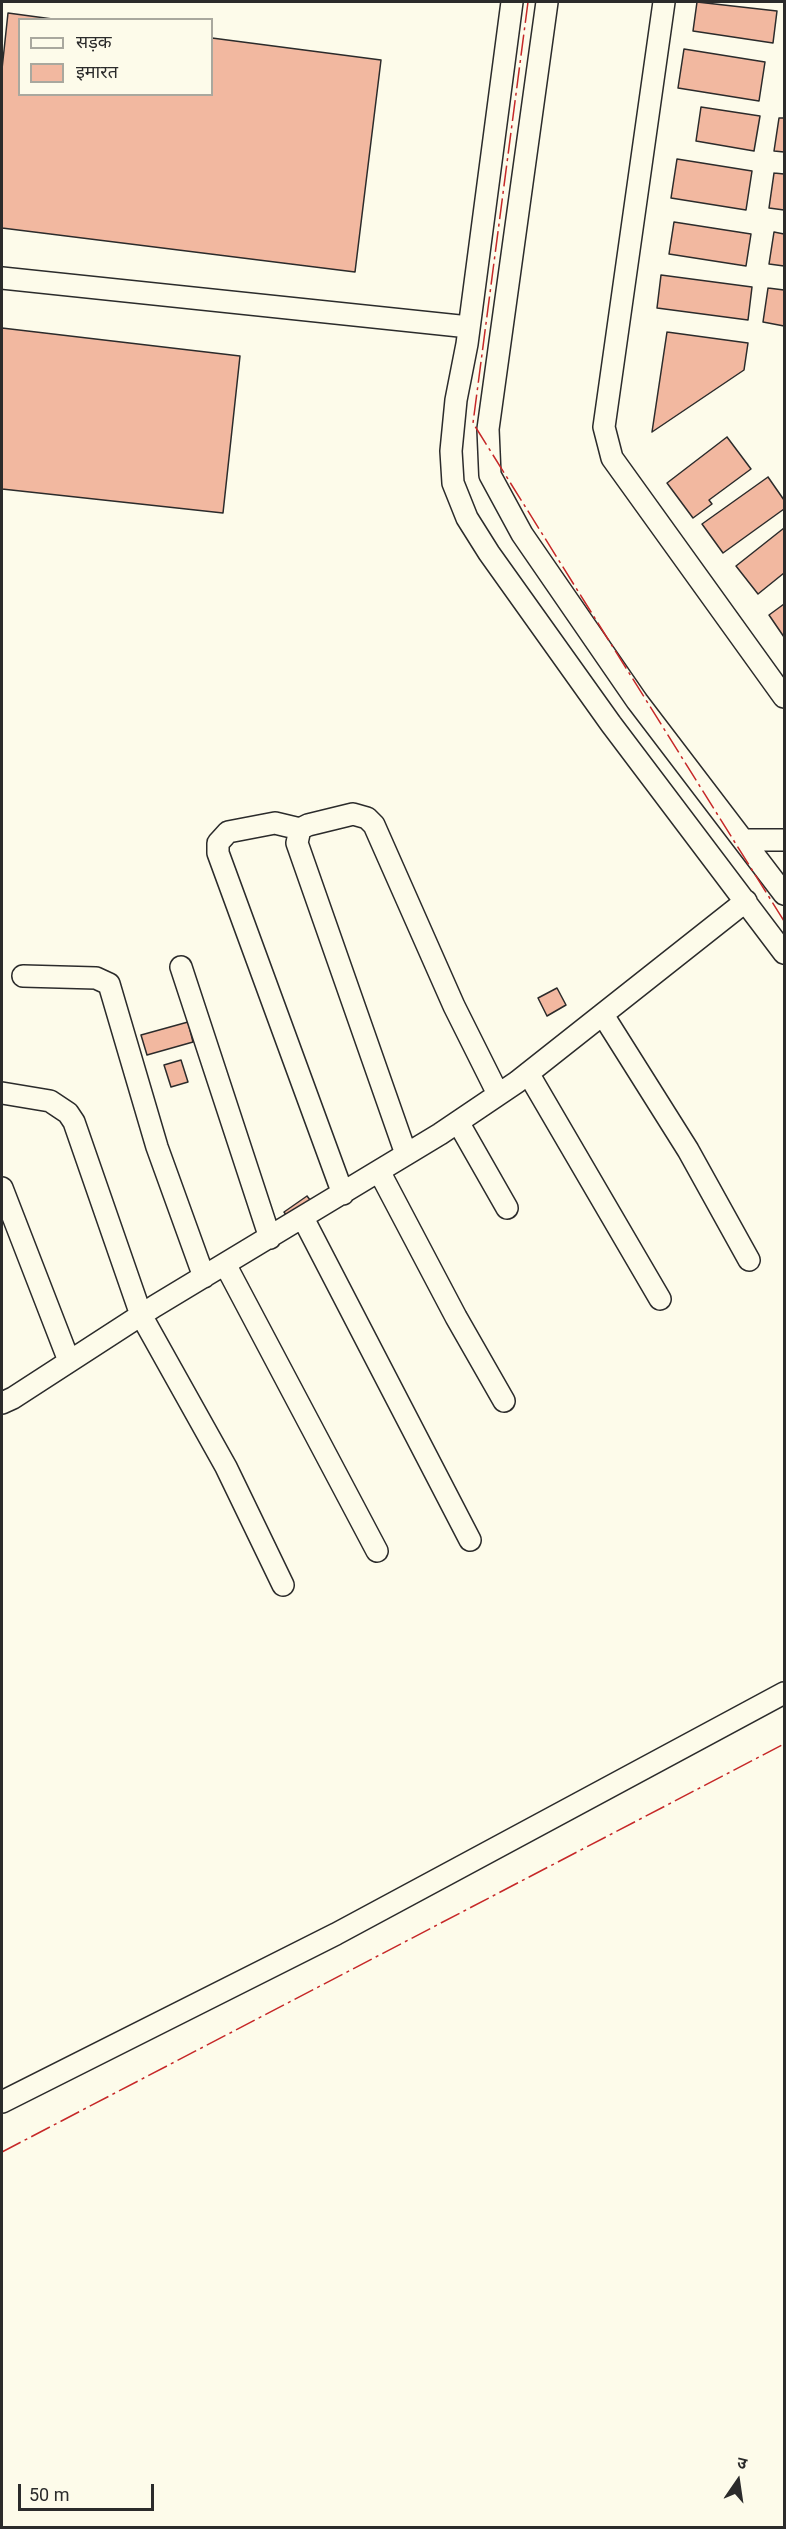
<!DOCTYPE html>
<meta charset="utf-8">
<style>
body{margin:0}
#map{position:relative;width:786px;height:2529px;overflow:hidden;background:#fdfbea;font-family:Roboto,"Noto Sans Devanagari",sans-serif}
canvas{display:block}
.frame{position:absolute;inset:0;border:3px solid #2b2b2b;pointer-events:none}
.legend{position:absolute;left:18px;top:18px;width:195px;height:78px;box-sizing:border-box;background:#fdfbea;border:2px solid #a9a89e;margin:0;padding:8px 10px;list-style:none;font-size:18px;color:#2b2b2b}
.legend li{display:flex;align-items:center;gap:12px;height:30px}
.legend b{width:30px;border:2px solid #a9a89e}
.north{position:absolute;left:708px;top:2451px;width:60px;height:60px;-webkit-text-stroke:4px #fdfbea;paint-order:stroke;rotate:13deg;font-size:16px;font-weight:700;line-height:24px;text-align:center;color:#2b2b2b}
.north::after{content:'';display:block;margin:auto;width:21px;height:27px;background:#2b2b2b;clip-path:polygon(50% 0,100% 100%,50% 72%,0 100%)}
.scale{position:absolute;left:18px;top:2484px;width:136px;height:27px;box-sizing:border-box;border:3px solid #2b2b2b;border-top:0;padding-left:8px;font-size:18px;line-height:21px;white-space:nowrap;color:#2b2b2b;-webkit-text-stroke:4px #fdfbea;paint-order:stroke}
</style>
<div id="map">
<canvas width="786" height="2529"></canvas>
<div class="frame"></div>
<ul class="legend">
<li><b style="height:8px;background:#fdfbea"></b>सड़क</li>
<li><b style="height:16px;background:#f2b8a0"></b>इमारत</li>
</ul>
<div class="north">उ</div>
<div class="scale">50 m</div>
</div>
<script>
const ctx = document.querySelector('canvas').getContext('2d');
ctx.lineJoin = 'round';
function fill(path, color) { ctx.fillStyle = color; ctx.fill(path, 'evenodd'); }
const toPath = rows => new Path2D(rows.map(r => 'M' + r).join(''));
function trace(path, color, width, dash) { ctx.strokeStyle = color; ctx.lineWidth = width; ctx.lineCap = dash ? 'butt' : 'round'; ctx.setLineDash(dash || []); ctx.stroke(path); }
const building = toPath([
 [697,2,777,11,773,43,693,31,697,2],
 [8,13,60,20,20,20,20,94,212,94,212,38,381,60,355,272,2,228,2,69,8,13],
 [684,49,765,62,759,101,678,88,684,49],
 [701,107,760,116,754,151,696,141,701,107],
 [779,118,784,118,784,152,774,151,779,118],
 [677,159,752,171,746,210,671,198,677,159],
 [774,173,784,174,784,210,769,208,774,173],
 [674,222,751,234,746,266,669,254,674,222],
 [774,232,784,234,784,266,769,264,774,232],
 [661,275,752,287,748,320,657,308,661,275],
 [768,288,784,290,784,326,763,322,768,288],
 [2,328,240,356,223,513,2,489,2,328],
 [667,332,748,343,744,370,652,432,667,332],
 [727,437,751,469,709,500,712,504,693,518,667,483,727,437],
 [768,477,784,500,784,509,723,553,702,524,768,477],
 [784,528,784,573,758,594,736,566,784,528],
 [784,604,784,637,769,615,784,604],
 [557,988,566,1005,547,1016,538,998,557,988],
 [188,1022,193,1042,147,1055,141,1035,188,1022],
 [181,1060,188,1082,171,1087,164,1065,181,1060],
 [307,1196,314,1205,291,1222,284,1212,307,1196]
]);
const minor = toPath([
 [512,2,467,344,456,400,451,451,453,483,467,518,489,553,611,724,784,953],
 [547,2,488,429,490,475,522,534,637,701,784,894],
 [664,2,604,427,612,458,784,697],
 [2,278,469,327],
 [300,829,275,823,228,832,218,843,218,853,343,1194],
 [743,840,784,840],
 [181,967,270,1238],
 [23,976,96,978,109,984,157,1147,204,1277],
 [603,1015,688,1150,749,1260],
 [528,1073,660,1299],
 [2,1093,50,1101,68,1113,74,1122,141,1315,226,1467,283,1585],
 [458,1122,507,1208],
 [406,1154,297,843,300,829,308,825,353,814,367,818,374,825,454,1006,498,1094],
 [379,1171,456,1317,504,1401],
 [2,1188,69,1361],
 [303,1218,470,1540],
 [225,1264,377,1551],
 [2,1403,13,1398,155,1306,440,1134,517,1082,746,901],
 [2,2102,336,1934,784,1693]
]);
const power = toPath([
 [528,2,473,423,784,921],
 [2,2152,784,1744]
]);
fill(building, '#f2b8a0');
trace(building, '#2b2b2b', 1.5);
trace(minor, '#2b2b2b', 24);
trace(minor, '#fdfbea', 21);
trace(power, '#c62828', 1.5, [21, 4.5, 3, 4.5]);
</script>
